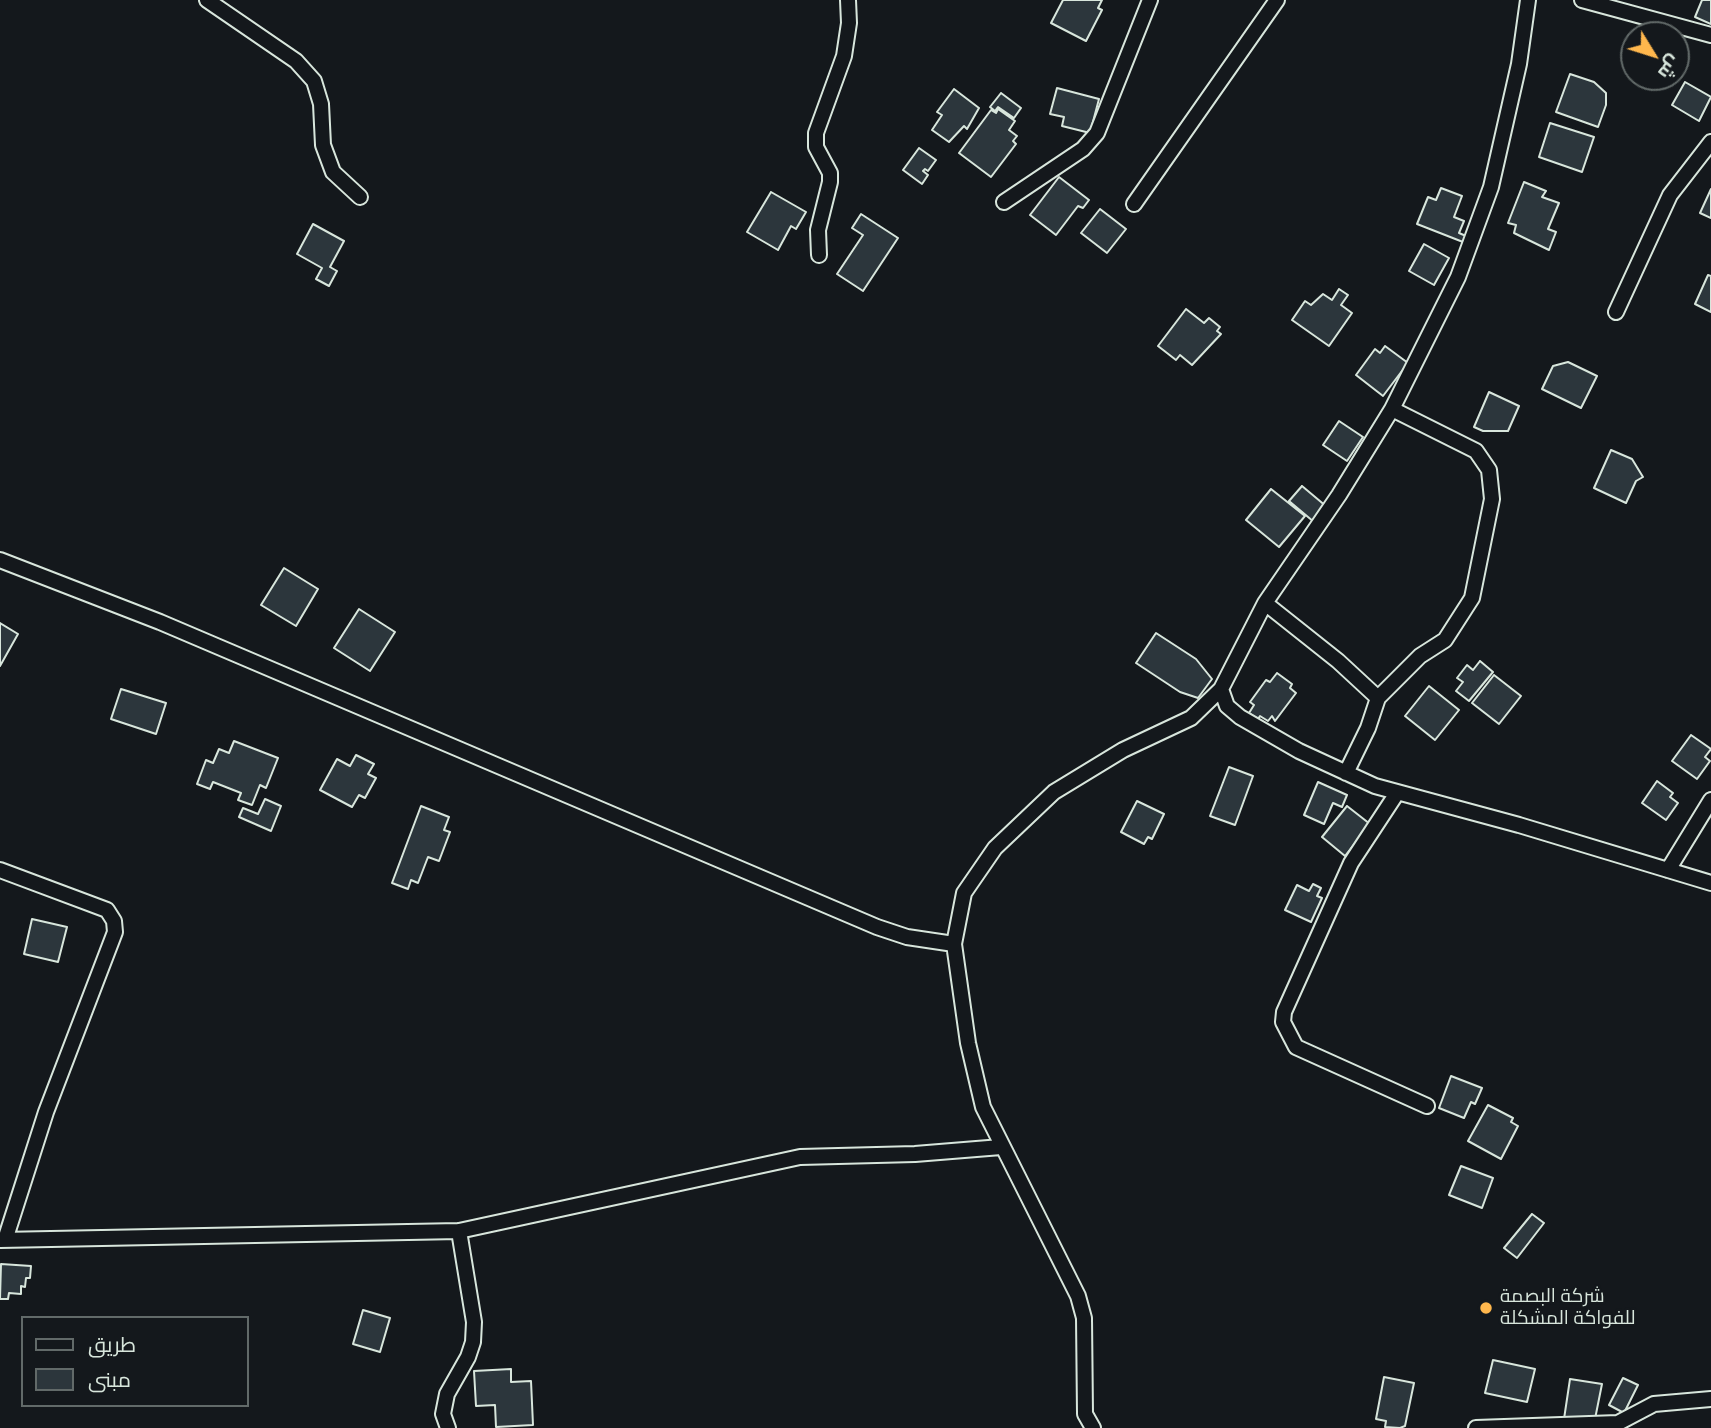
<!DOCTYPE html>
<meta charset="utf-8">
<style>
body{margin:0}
#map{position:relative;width:1711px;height:1428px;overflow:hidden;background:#14181c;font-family:"PT Serif",Cairo,serif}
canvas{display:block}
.legend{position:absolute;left:21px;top:1316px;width:228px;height:91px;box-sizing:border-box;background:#14181c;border:2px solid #626a69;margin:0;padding:9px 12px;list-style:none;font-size:21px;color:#d8e6dc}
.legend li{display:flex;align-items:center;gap:14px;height:35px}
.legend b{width:35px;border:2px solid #626a69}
.north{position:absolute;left:1620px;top:21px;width:70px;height:70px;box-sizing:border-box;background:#14181c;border:2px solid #626a69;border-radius:50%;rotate:128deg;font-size:19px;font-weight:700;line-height:28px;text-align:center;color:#d8e6dc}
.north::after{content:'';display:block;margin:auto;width:24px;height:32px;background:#ffb74d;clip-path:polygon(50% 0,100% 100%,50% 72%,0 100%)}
</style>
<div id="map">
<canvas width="1711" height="1428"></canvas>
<ul class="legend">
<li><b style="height:9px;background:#14181c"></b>طريق</li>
<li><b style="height:19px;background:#2c363c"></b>مبنى</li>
</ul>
<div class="north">ش</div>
</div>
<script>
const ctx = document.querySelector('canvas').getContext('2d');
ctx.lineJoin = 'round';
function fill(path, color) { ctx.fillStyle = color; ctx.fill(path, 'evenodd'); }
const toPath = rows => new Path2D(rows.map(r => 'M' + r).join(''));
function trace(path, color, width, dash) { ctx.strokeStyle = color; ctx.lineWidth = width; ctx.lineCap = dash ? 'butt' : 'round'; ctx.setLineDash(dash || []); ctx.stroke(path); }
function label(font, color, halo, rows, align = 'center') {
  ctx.font = font + ' "PT Serif",Cairo,serif'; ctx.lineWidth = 5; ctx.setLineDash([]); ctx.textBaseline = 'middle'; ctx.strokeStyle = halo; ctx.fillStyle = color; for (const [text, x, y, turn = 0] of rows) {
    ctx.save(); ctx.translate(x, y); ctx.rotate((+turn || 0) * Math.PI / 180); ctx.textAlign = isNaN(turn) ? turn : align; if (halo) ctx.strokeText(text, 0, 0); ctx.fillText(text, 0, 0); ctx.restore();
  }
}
const building = toPath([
 [1063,0,1102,0,1098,8,1102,10,1086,41,1051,23,1063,0],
 [1702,0,1711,0,1711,24,1695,17,1702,0],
 [1570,74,1594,82,1606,93,1606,105,1598,127,1556,112,1570,74],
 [1685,82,1711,97,1699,121,1672,105,1685,82],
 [1057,88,1099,99,1090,133,1062,126,1064,117,1050,114,1057,88],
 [954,89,979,108,967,129,964,126,949,142,932,130,942,115,937,112,954,89],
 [1001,93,1021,108,1014,118,998,107,995,111,990,107,1001,93],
 [998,109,1015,121,1009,130,1017,136,1013,141,1016,144,991,177,959,153,991,110,996,113,998,109],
 [1550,123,1594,137,1582,172,1539,157,1550,123],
 [919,148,936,160,928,171,925,169,923,171,928,175,922,184,903,170,919,148],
 [1059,177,1089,200,1083,208,1078,206,1056,235,1030,215,1059,177],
 [1524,182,1546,191,1542,197,1559,203,1548,229,1556,232,1549,250,1514,233,1516,225,1508,223,1524,182],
 [1441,188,1462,196,1454,217,1464,221,1459,233,1466,236,1463,242,1417,224,1428,197,1436,200,1441,188],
 [1711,189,1711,218,1700,213,1711,189],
 [771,192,806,212,796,229,791,226,778,250,747,232,771,192],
 [1100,209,1126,229,1107,253,1081,233,1100,209],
 [861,214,898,238,863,291,837,274,863,235,852,228,861,214],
 [313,224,344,241,330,267,337,271,329,286,316,279,322,268,297,254,313,224],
 [1424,244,1449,258,1434,285,1409,271,1424,244],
 [1708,275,1711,276,1711,312,1695,304,1708,275],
 [1339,289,1348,295,1341,305,1352,313,1329,346,1292,320,1305,301,1311,305,1323,294,1332,300,1339,289],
 [1186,309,1204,323,1209,318,1220,327,1217,331,1221,334,1192,365,1180,355,1176,360,1158,346,1186,309],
 [1385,346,1408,363,1383,396,1356,375,1375,349,1380,353,1385,346],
 [1568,362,1597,376,1581,408,1542,389,1553,366,1568,362],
 [1489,392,1519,406,1508,431,1483,431,1474,427,1489,392],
 [1339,421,1363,437,1347,461,1323,445,1339,421],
 [1611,450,1632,459,1643,477,1636,481,1626,503,1594,488,1611,450],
 [1302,486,1327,507,1314,522,1289,501,1302,486],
 [1271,489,1305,516,1279,547,1246,520,1271,489],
 [284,568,318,589,296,626,261,605,284,568],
 [359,609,395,632,370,671,334,648,359,609],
 [0,623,18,634,0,666,0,623],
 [1156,633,1196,659,1212,679,1198,698,1180,692,1136,663,1156,633],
 [1480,661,1493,672,1469,701,1456,691,1463,682,1457,678,1467,665,1473,670,1480,661],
 [1277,673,1292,684,1290,688,1296,693,1275,721,1272,716,1268,721,1260,716,1258,719,1249,713,1254,705,1250,702,1266,680,1270,682,1277,673],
 [1494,675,1521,696,1499,724,1472,703,1494,675],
 [1429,686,1459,710,1435,740,1405,716,1429,686],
 [121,689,166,703,156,734,111,719,121,689],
 [1691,735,1711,749,1705,757,1710,761,1697,779,1672,761,1691,735],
 [234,741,278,758,266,788,260,785,252,805,238,800,241,793,213,782,210,789,197,784,206,760,213,763,219,749,229,753,234,741],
 [356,755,374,764,368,774,376,778,365,798,359,795,352,807,320,790,337,759,350,766,356,755],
 [1229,767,1253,776,1235,825,1210,816,1229,767],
 [1657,781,1673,793,1670,797,1678,803,1666,820,1642,803,1657,781],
 [1318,782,1347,795,1342,807,1333,803,1324,824,1304,815,1318,782],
 [265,799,281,806,271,831,239,817,243,808,258,814,265,799],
 [1137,801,1164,814,1152,839,1148,837,1144,844,1121,832,1137,801],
 [421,806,449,817,444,830,450,832,439,861,428,857,418,883,411,880,408,889,392,883,421,806],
 [1347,806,1370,824,1345,856,1322,837,1347,806],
 [1313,884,1321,888,1317,896,1322,898,1311,922,1285,910,1297,885,1309,891,1313,884],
 [32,919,67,927,58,962,24,954,32,919],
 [1451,1076,1482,1088,1475,1104,1471,1102,1464,1118,1439,1108,1451,1076],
 [1488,1105,1513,1118,1511,1122,1518,1126,1501,1159,1468,1141,1488,1105],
 [1461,1166,1493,1178,1482,1208,1449,1195,1461,1166],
 [1532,1214,1544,1223,1517,1258,1504,1248,1532,1214],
 [1,1264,31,1266,30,1278,26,1278,25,1287,21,1286,21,1294,9,1293,8,1299,0,1299,1,1264],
 [363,1310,390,1318,380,1352,353,1344,363,1310],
 [1493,1360,1535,1369,1527,1402,1485,1393,1493,1360],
 [511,1369,511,1382,531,1381,533,1425,496,1427,495,1405,476,1406,474,1371,511,1369],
 [1384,1377,1414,1383,1405,1426,1400,1428,1385,1427,1386,1421,1376,1419,1384,1377],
 [1623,1378,1638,1385,1624,1413,1609,1405,1623,1378],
 [1570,1379,1602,1384,1595,1419,1564,1419,1570,1379]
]);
const street = toPath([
 [207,0,296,61,314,81,321,104,323,145,333,172,360,197],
 [1528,0,1519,64,1491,187,1458,277,1392,409,1339,495,1265,603,1221,689,1227,706,1240,717,1299,751,1375,786,1519,825,1711,883],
 [1582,0,1711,35],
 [1004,202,1083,149,1097,133,1150,0],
 [1134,204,1277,0],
 [819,255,818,230,830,182,830,173,816,147,816,133,844,56,849,23,848,0],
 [1616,312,1670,195,1711,142],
 [0,560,160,622,877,927,907,937,954,944],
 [1265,603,1338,661,1378,698,1420,656,1445,640,1472,598,1492,499,1489,470,1476,451,1392,409],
 [1346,773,1368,728,1378,698],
 [1397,793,1351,863,1284,1012,1283,1022,1296,1047,1427,1106],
 [0,870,107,910,114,921,115,932,46,1112,5,1240],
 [1668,870,1711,800],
 [0,1240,459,1231,800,1157,915,1154,1001,1147],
 [448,1428,443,1414,447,1394,468,1357,473,1342,474,1322,459,1231],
 [1093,1428,1085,1414,1084,1318,1078,1296,983,1107,968,1043,954,944,964,893,995,848,1054,792,1123,750,1191,718,1221,689],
 [1476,1428,1618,1423,1654,1404,1711,1399]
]);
const markers = [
 [1486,1308,7,"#ffb74d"]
];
const poiNames = [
 ["شركة البصمة",1500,1297],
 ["للفواكة المشكلة",1500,1319]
];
fill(building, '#2c363c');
trace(building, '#d8e6dc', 2);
trace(street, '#d8e6dc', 18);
trace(street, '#14181c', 14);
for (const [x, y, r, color] of markers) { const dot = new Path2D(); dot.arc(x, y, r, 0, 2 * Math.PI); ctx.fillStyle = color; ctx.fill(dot); trace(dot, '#14181c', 2.5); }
label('19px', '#d8e6dc', '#14181c', poiNames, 'left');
</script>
